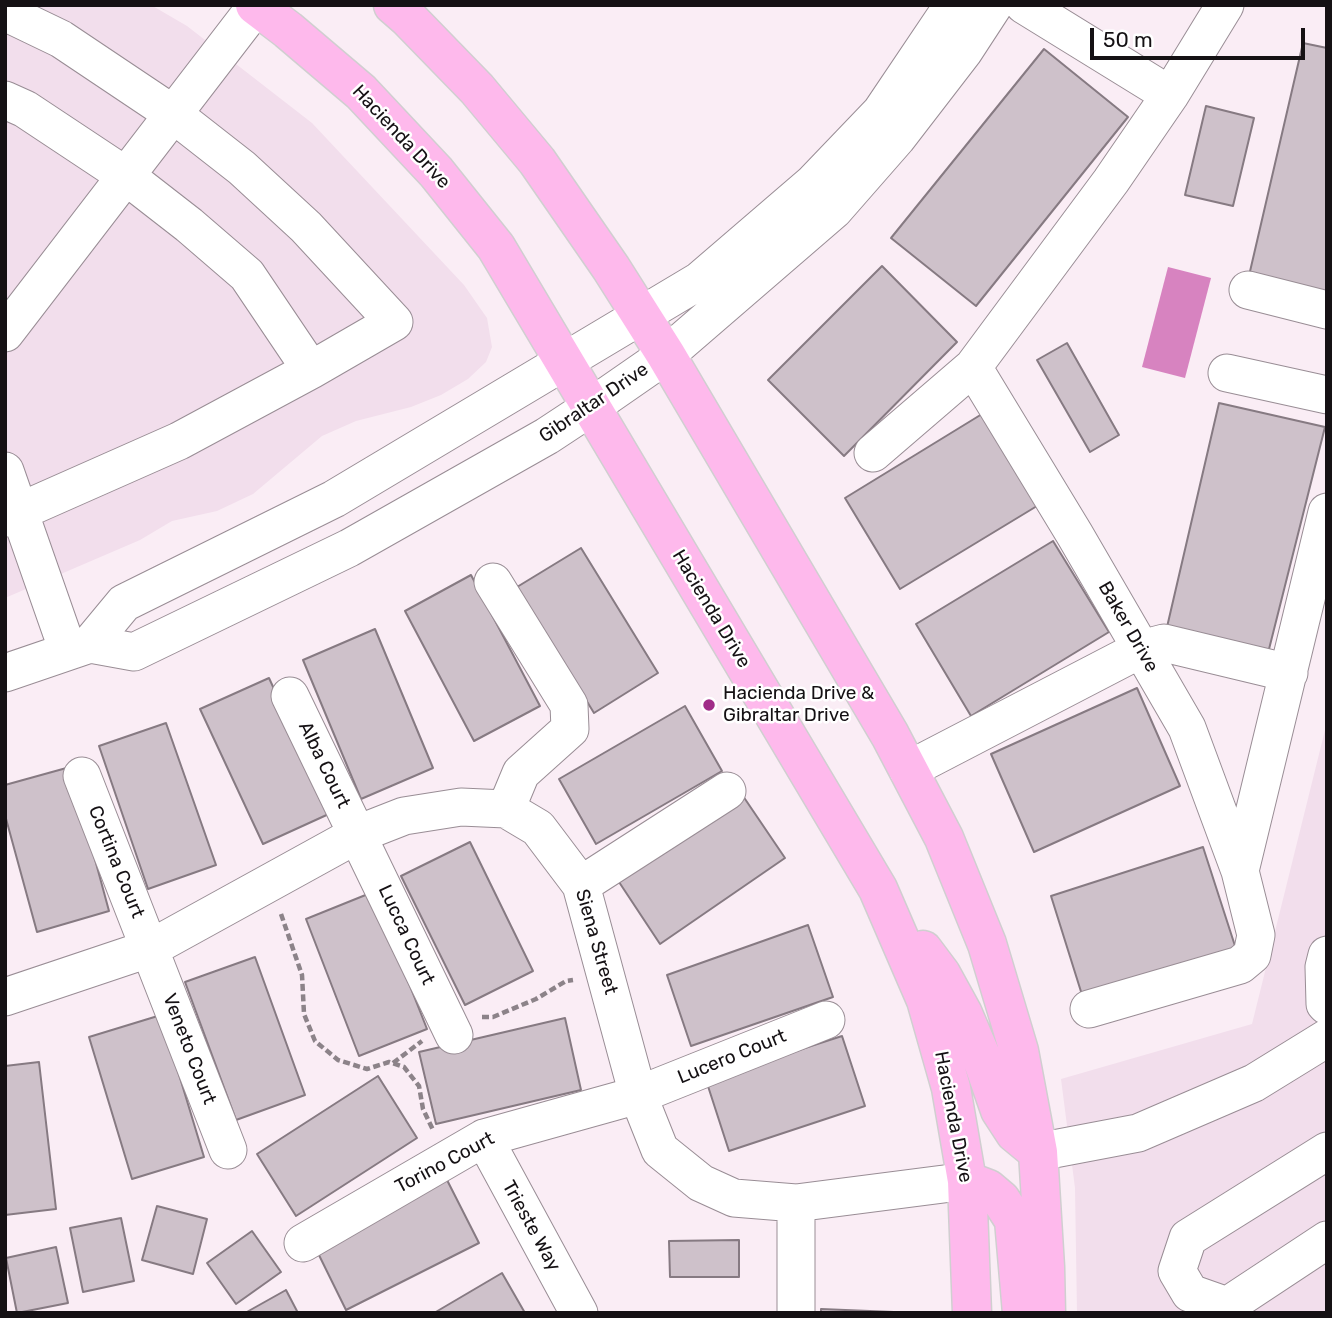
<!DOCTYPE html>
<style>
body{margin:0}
#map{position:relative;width:1332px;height:1318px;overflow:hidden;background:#faedf5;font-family:Rubik,sans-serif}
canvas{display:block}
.frame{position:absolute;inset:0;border:7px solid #151114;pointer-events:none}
.scale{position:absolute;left:1090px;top:28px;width:215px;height:32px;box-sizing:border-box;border:4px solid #151114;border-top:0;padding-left:9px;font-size:21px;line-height:24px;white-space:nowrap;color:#151114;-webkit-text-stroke:5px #fff;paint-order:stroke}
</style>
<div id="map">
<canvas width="1332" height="1318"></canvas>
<div class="frame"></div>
<div class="scale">50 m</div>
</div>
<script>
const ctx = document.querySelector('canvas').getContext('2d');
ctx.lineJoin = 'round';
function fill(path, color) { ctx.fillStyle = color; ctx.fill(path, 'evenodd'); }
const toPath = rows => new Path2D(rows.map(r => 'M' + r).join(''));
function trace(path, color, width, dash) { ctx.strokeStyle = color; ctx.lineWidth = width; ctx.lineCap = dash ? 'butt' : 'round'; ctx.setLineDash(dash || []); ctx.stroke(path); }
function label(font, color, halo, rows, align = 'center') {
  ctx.font = font + ' Rubik,sans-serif'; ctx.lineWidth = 5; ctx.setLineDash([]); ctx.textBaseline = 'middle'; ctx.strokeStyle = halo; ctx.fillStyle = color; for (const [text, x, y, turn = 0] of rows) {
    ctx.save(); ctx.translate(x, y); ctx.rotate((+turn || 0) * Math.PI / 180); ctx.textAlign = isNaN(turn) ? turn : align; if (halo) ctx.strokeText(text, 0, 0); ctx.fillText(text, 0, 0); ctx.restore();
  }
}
const built = toPath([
 [5,5,151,5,187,26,312,123,464,285,487,318,492,347,486,362,468,379,441,395,411,407,356,421,322,436,253,494,217,511,172,521,140,540,5,598],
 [1327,722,1327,1313,1077,1313,1075,1188,1061,1079,1252,1024]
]);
const water = toPath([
 [1168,267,1211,278,1185,378,1142,367]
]);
const building = toPath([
 [1303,43,1327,48,1327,298,1248,280,1303,43],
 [1044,49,1128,117,976,306,891,238,1044,49],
 [1206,106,1254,118,1233,206,1185,195,1206,106],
 [882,266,957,342,844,456,768,380,882,266],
 [1067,343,1119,435,1090,452,1037,360,1067,343],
 [1219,403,1325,427,1265,665,1164,640,1219,403],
 [982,414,1037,506,900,589,845,498,982,414],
 [1053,541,1109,632,971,716,916,624,1053,541],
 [581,548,658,673,594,713,517,587,581,548],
 [471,575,540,706,474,741,405,611,471,575],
 [375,629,433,768,361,799,303,660,375,629],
 [269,678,331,813,263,844,200,709,269,678],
 [1137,688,1180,786,1034,852,991,754,1137,688],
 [685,706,722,771,596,844,559,779,685,706],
 [166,723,216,865,148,889,99,746,166,723],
 [70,767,109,911,37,932,5,815,5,785,70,767],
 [743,796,785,858,660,944,619,882,743,796],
 [470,842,533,971,465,1005,401,876,470,842],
 [1203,847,1236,949,1083,998,1051,896,1203,847],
 [373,892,427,1029,359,1056,306,919,373,892],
 [808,925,833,997,691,1046,667,975,808,925],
 [255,957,305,1095,236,1120,185,982,255,957],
 [161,1015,204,1157,132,1179,89,1037,161,1015],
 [565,1018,581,1090,436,1124,419,1052,565,1018],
 [842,1036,865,1106,729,1151,706,1080,842,1036],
 [39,1062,56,1209,5,1215,5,1066,39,1062],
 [378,1076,417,1138,296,1216,257,1154,378,1076],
 [446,1178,479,1243,346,1310,314,1245,446,1178],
 [157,1206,207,1219,193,1274,142,1260,157,1206],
 [121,1218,134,1281,83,1292,70,1228,121,1218],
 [252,1231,281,1272,236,1304,207,1263,252,1231],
 [739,1240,739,1277,670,1277,669,1241,739,1240],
 [56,1247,68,1303,17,1313,6,1258,56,1247],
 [502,1273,525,1313,434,1313,502,1273],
 [286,1290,298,1313,245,1313,286,1290],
 [821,1309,894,1312,821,1313,821,1309]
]);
const path = toPath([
 [281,914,302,975,304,1014,315,1041,338,1060,367,1069,389,1062,404,1067,419,1086,423,1109,433,1130],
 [482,1017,493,1017,536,999,566,981,573,980],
 [393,1063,422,1041]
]);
const minor = toPath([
 [1024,5,1170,95],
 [1225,5,1170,95,1111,181,973,367,1075,535,1187,728,1240,871,1327,512],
 [5,12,61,39,173,114,242,168,306,227,394,322,311,370,179,441,5,518],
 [5,100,25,109,126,176,189,225,247,275,311,370],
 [1248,290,1327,310],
 [5,333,257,5],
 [1227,373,1327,395],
 [873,453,973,367],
 [5,471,68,651],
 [493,582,569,705,570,729,521,773,506,809],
 [90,644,124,603,334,499,699,281,813,183,881,112,953,5],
 [5,673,90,644,134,652,349,548,547,436,591,407,666,355,834,210,897,138,964,51,994,5],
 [290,696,454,1035],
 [908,770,1141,649,1164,643,1289,673],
 [82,776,228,1150],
 [581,885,727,791],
 [1327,955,1324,967,1325,1004,1327,1006],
 [5,997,151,948,358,834,404,816,461,807,506,809,538,828,581,885,638,1095,660,1150,701,1183,734,1198,796,1203,967,1181],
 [1089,1009,1240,965,1252,955,1256,935,1240,871],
 [484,1138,579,1313],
 [1327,1151,1188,1238,1177,1271,1190,1293,1227,1306,1327,1240],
 [1038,1152,1138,1133,1254,1083,1327,1038],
 [796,1203,796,1313],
 [303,1243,484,1138,638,1095,826,1020]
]);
const major = toPath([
 [255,5,288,30,361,92,436,172,496,247,878,889,926,1000,951,1088,967,1181,972,1313],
 [393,5,408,18,477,89,537,161,611,268,666,355,890,735,944,838,987,944,1019,1051,1038,1152,1045,1267,1046,1313],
 [923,950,941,974,963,1014,981,1056,1000,1110,1015,1133,1038,1152],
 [967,1181,988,1189,1001,1200,1014,1220,1022,1313]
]);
const markers = [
 [709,705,7,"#a02d88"]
];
const streetNames = [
 ["Hacienda Drive",401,137,47],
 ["Gibraltar Drive",594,403,-34],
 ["Hacienda Drive",711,609,59],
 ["Baker Drive",1128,627,60],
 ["Alba Court",324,765,64],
 ["Cortina Court",116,862,68],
 ["Lucca Court",406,935,65],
 ["Siena Street",596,942,74],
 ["Veneto Court",189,1049,69],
 ["Lucero Court",732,1057,-22],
 ["Hacienda Drive",953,1117,79],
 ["Torino Court",445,1163,-28],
 ["Trieste Way",531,1226,61]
];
const poiNames = [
 ["Hacienda Drive &",723,694],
 ["Gibraltar Drive",723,716]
];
fill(built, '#f2deec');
fill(water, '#d783c0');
fill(building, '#cec1ca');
trace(building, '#867a82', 2);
trace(minor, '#998d95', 39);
trace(major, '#d0cfd0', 41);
trace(path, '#8c8389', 4.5, [7, 3.5]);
trace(minor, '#fff', 37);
trace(major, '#feb9ec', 38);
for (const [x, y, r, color] of markers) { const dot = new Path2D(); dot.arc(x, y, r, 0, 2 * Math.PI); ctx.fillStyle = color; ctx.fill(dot); trace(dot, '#fff', 2.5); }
label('19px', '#151114', '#fff', streetNames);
label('19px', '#151114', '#fff', poiNames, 'left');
</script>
